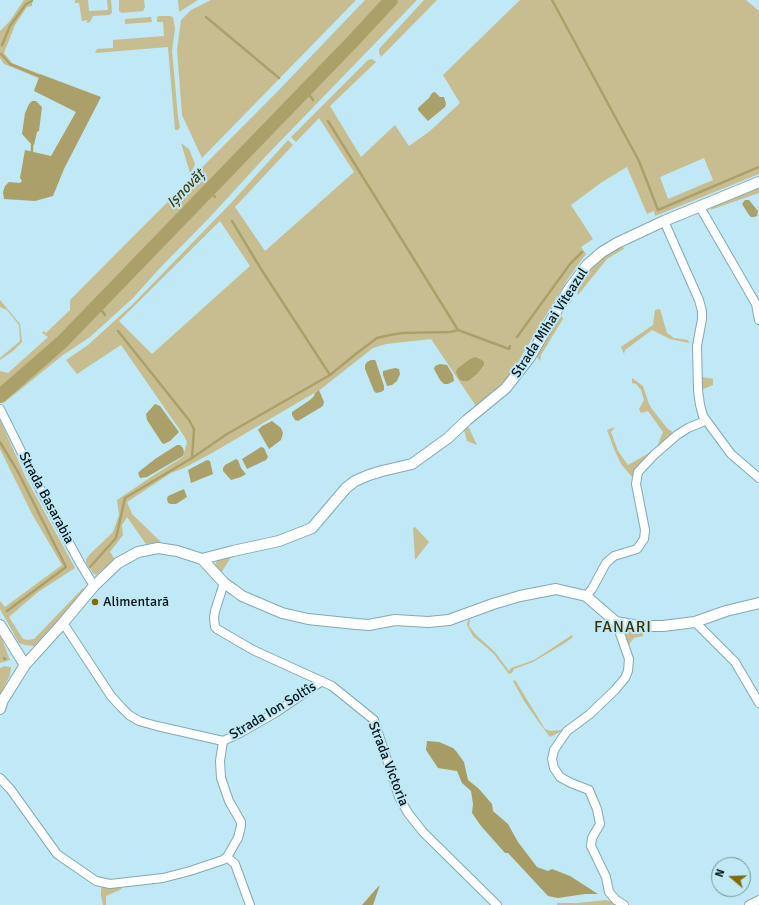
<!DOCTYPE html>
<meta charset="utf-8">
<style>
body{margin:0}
#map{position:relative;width:759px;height:905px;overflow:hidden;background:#c0e8f5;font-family:Signika,sans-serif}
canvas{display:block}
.north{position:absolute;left:711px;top:857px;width:40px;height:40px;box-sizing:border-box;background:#c0e8f5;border:1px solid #76949d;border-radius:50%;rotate:289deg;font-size:11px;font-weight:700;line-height:16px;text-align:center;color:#07161a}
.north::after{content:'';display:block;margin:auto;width:14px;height:18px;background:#806d09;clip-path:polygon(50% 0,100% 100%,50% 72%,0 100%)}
</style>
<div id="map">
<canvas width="759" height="905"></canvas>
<div class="north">N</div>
</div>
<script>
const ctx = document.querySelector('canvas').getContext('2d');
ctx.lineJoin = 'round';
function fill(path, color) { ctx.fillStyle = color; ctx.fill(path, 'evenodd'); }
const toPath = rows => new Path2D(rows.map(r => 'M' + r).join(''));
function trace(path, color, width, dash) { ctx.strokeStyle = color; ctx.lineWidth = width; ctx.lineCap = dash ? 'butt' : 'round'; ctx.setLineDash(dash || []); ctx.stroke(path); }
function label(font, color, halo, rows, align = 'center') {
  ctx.font = font + ' Signika,sans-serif'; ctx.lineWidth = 4; ctx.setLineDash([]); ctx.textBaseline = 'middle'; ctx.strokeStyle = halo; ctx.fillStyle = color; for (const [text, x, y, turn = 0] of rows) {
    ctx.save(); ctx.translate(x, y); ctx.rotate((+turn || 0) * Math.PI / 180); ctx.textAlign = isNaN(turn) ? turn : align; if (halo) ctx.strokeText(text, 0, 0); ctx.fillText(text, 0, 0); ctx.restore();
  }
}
const green = toPath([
 [24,0,32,0,32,6,27,7,15,25,4,53,12,63,40,74,38,78,9,66,4,64,0,58,0,31,9,22],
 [75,0,88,0,89,11,108,10,107,0,111,0,112,13,109,15,93,16,90,22,87,23,87,20,82,21,79,3,75,3],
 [119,0,144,0,145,7,143,11,122,13,119,11],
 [178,0,198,0,179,12],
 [211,0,356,0,202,158,182,115,177,50,181,20,191,10],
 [365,0,417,0,266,156,210,217,159,269,133,298,90,337,63,355,5,402,0,403,0,371,8,373,48,337,42,333,44,331,46,333,70,310,70,300,278,91],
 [424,0,437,0,381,57,379,53,379,49],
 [520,0,746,0,759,11,759,174,655,216,654,211,647,214,627,167,602,182,571,205,593,239,581,247,586,254,567,280,509,377,476,406,431,339,386,344,373,348,321,389,212,453,184,468,171,473,127,502,132,514,161,542,146,544,127,517,122,525,123,535,110,552,115,559,96,575,93,573,86,563,86,559,91,553,113,532,119,515,117,500,151,477,183,457,187,442,184,436,121,345,77,374,66,360,88,345,133,304,231,203,288,140,293,145,235,207,265,251,354,172,319,118,296,142,291,137,368,60,372,59,376,62,330,106,361,157,395,125,409,146,430,131,460,103,443,75],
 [704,158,713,180,668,199,660,177],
 [220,221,250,266,152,354,119,321],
 [159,16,170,16,173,17,175,29,172,51,178,117,180,127,178,130,175,130,168,47,95,53,97,49,113,48,113,40,164,36,163,22,157,22,157,17],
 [151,17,152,22,125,24,125,19],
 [181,143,189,149,195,164,193,169,190,173],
 [759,188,759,193,710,210,712,207],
 [621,247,625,248,607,259,578,295,576,286,591,267,607,254],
 [569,299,571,299,572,301,560,313,563,319,541,355,540,361,535,355,566,301],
 [0,300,20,324,22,342,13,351,0,360,0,358,20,341,19,325,7,310,0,307],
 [660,309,667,333,674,338,688,340,689,343,670,339,652,330,625,350,624,354,621,347,653,325,655,310],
 [702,377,713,379,713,385,701,390],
 [632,378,643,386,649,404,652,409,667,428,674,433,640,466,632,477,621,464,614,449,607,430,615,427,611,432,618,451,628,465,656,449,663,432,648,411,641,413,639,409,644,400,641,390,636,384,632,383],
 [0,420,26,478,75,568,38,592,9,617,23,639,28,640,34,639,83,588,85,591,34,646,25,645,19,643,0,609,0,601,5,607,62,565,32,514,0,449],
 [466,425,469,428,477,445,467,441,464,430],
 [415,527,429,542,415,560,413,528],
 [231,557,221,573,216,568,215,564,217,561],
 [468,620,470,620,469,626,476,635,495,652,509,671,511,668,534,660,572,635,573,637,565,643,533,662,514,669,512,673,509,674,493,653,473,636,467,625],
 [627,628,643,630,643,636,634,638,630,643,629,647,623,632],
 [0,634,10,660,0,663],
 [4,666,11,667,10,675,0,695,0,668],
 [515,680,545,729,550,731,561,730,576,721,566,729,550,737,538,721,524,701,513,681],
 [106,886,120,886,122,889,106,896,106,905,103,905,101,896,101,890,102,887],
 [606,900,614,902,619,905,557,905,557,903,577,903]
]);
const forest = toPath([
 [427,741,439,742,453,748,456,751,464,762,468,780,478,788,486,797,492,804,493,811,508,824,518,842,537,867,548,871,552,869,570,876,598,894,585,894,558,898,548,896,508,853,505,853,481,826,472,813,473,804,471,791,462,783,457,771,438,768,426,750],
 [380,885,373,905,362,905,376,889]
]);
const water = toPath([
 [40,74,101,97,64,169,53,196,35,201,4,199,3,192,5,186,9,182,20,183,22,181,20,178,25,150,51,156,76,112,34,91],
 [435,92,440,97,444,97,446,104,445,107,428,121,418,110,418,108,429,98,432,93],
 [32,101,36,101,42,107,39,131,37,132,34,145,31,144,22,134,25,113,29,104],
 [745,200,749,200,758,211,757,216,754,217,751,217,749,215,742,204],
 [475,357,482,360,484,362,484,365,477,374,468,381,463,381,459,379,456,372,457,369,470,359],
 [371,360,375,360,376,362,384,386,384,390,381,392,376,393,374,391,365,369,365,365,367,362],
 [440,364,447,365,453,375,454,381,448,384,444,384,440,380,434,369,435,366],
 [395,368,399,369,400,374,397,381,392,385,387,386,383,375,383,371],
 [319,390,324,402,323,406,298,421,295,420,292,415,292,412,310,400,314,396,315,393],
 [155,404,160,406,179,432,170,441,164,444,162,443,147,420,146,414],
 [272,421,281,428,283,433,281,440,269,449,258,430,262,426],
 [177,445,180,445,183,448,184,452,183,456,147,477,140,478,138,473,141,470,155,459],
 [261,447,264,448,268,457,266,460,247,469,242,459],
 [236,459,238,460,241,468,246,474,241,477,231,480,223,471,223,468,225,465],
 [207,460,210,461,213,474,191,483,188,470],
 [184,489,187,497,176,504,171,504,168,503,167,499,168,496]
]);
const stream = toPath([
 [552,0,639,161,658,210,759,167],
 [206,17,279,78],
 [2,45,10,26,26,4,32,1],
 [1,54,10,64,39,76],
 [306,90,313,100],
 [328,121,458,330,509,349,510,346],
 [32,151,32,145],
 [209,190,215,197],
 [232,221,261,269,330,375],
 [98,305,105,315],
 [517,337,570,264,582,252],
 [0,442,18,472,66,567,7,611],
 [192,458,227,434,330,375,357,353,377,338,390,335,402,333,450,332,458,330],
 [90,567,116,538,125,498,192,458,194,429,189,420,118,331],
 [4,658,5,659]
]);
const river = toPath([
 [0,396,62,342,353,41,391,0]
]);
const minor = toPath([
 [700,207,756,304,759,320],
 [664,221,699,300,702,311,702,319,697,346,698,390,700,405,703,416,731,454,759,478],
 [0,409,40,489,80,563,94,586],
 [224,583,215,611,214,618,215,627,217,629,253,650,332,686,374,720,399,797,408,813,423,832,497,905],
 [586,596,592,589,606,563,614,556,637,549,644,539,645,530,636,484,638,472,654,455,677,435,688,428,705,421],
 [616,622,629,659,628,671,625,678,615,690,590,714,567,731,554,750,552,759,554,768,560,777,571,783,589,790,597,809,600,824,592,838,591,846,606,877,609,892,616,900,624,905],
 [695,622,735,662,759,703],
 [63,623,111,696,121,707,129,715,139,721,157,726,223,741,240,733,275,713,322,681],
 [0,778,11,790,57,854,96,881,110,884,163,878,190,871,223,860,227,857,238,838,241,826,241,822,229,801,221,778,220,761,223,741],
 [227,857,235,864,250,905],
 [749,905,759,900]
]);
const tertiary = toPath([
 [202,559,224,583,234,590,242,596,282,613,308,619,356,624,369,625,395,620,428,622,449,620,493,604,520,596,556,589,586,596,616,622,638,626,663,626,695,622,726,611,759,603],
 [0,625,25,665],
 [0,709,3,700,25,665,63,623,94,586,118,563,138,552,158,548,177,551,202,559,233,551,279,541,312,528,346,488,355,481,369,475,382,471,412,464,448,438,467,420,506,388,530,357,569,289,587,265,602,252,617,243,664,221,759,182]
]);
const markers = [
 [95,602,4,"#806d09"]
];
const streetNames = [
 ["Strada Mihai Viteazul",550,323,-57],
 ["Strada Basarabia",46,498,62],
 ["Strada Ion Soltîs",273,711,-31],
 ["Strada Victoria",388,764,69]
];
const poiNames = [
 ["Alimentară",103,602]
];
const waterNames = [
 ["Ișnovăț",186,189,-46]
];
const quarterNames = [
 ["FANARI",623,628]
];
fill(green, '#c7bd91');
fill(forest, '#a89c66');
fill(water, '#aca06a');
trace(stream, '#aca06a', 2.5);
trace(river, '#aca06a', 14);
trace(minor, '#83a9b5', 10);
trace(tertiary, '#83a9b5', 12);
trace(minor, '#fff', 8);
trace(tertiary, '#fff', 10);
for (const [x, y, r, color] of markers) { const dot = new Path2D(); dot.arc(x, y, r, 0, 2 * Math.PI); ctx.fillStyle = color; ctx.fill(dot); trace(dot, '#c0e8f5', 1.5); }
label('14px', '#07161a', '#c0e8f5', streetNames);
label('14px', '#07161a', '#c0e8f5', poiNames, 'left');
label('italic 15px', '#483e13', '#c0e8f5', waterNames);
ctx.letterSpacing = '1px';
label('16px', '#3b3106', '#c0e8f5', quarterNames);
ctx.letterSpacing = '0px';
</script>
